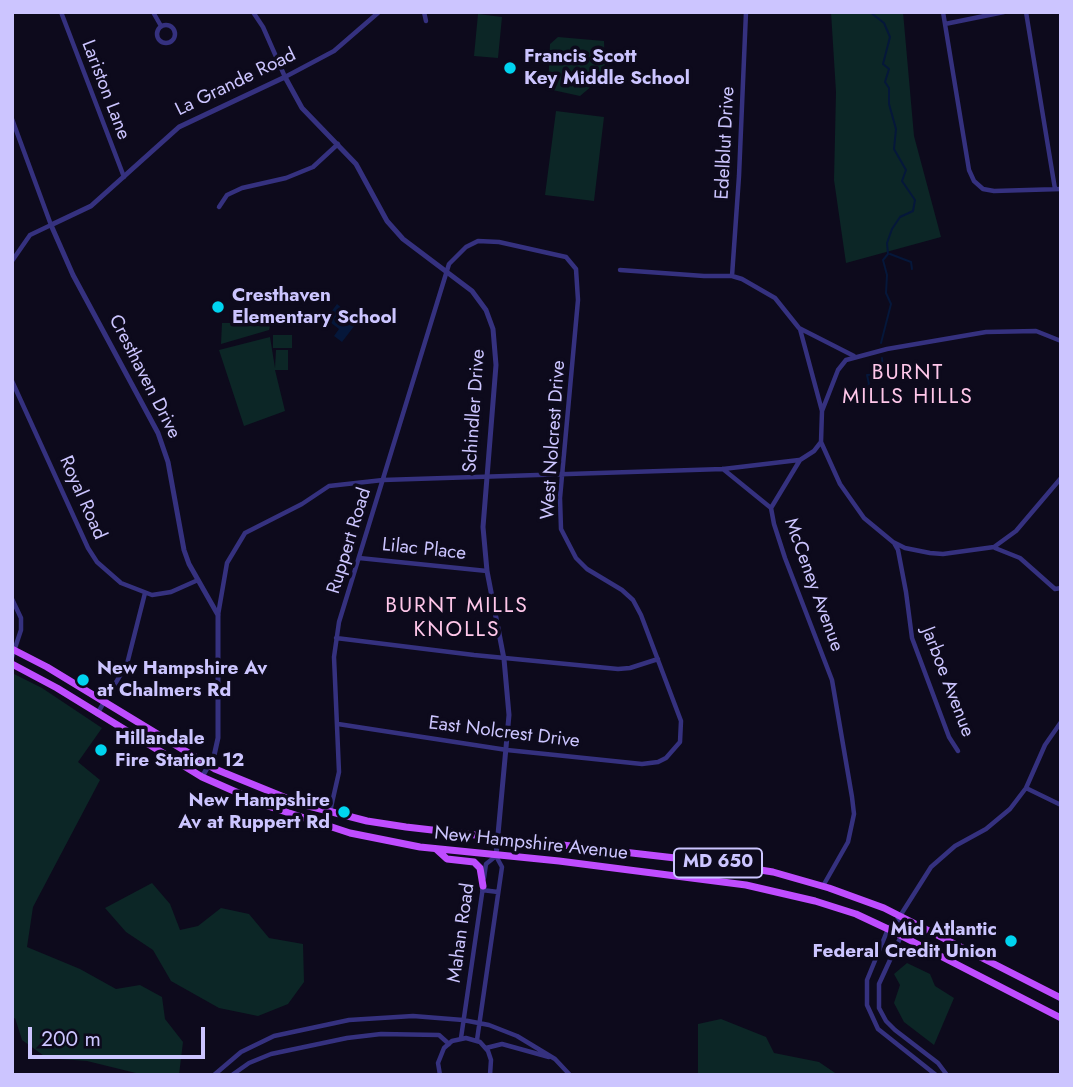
<!DOCTYPE html>
<style>
body{margin:0}
#map{position:relative;width:1073px;height:1087px;overflow:hidden;background:#0d0a1c;font-family:Jost,sans-serif}
canvas{display:block}
.frame{position:absolute;inset:0;border:14px solid #ccc5ff;pointer-events:none}
.scale{position:absolute;left:28px;top:1027px;width:177px;height:32px;box-sizing:border-box;border:4px solid #ccc5ff;border-top:0;padding-left:9px;font-size:21px;line-height:24px;white-space:nowrap;color:#ccc5ff;-webkit-text-stroke:5px #0d0a1c;paint-order:stroke}
</style>
<div id="map">
<canvas width="1073" height="1087"></canvas>
<div class="frame"></div>
<div class="scale">200 m</div>
</div>
<script>
const ctx = document.querySelector('canvas').getContext('2d');
ctx.lineJoin = 'round';
function fill(path, color) { ctx.fillStyle = color; ctx.fill(path, 'evenodd'); }
const toPath = rows => new Path2D(rows.map(r => 'M' + r).join(''));
function trace(path, color, width, dash) { ctx.strokeStyle = color; ctx.lineWidth = width; ctx.lineCap = dash ? 'butt' : 'round'; ctx.setLineDash(dash || []); ctx.stroke(path); }
function label(font, color, halo, rows, align = 'center') {
  ctx.font = font + ' Jost,sans-serif'; ctx.lineWidth = 7; ctx.setLineDash([]); ctx.textBaseline = 'middle'; ctx.strokeStyle = halo; ctx.fillStyle = color; for (const [text, x, y, turn = 0] of rows) {
    ctx.save(); ctx.translate(x, y); ctx.rotate((+turn || 0) * Math.PI / 180); ctx.textAlign = isNaN(turn) ? turn : align; if (halo) ctx.strokeText(text, 0, 0); ctx.fillText(text, 0, 0); ctx.restore();
  }
}
const green = toPath([
 [831,12,903,12,914,136,941,237,846,263,834,180,836,92],
 [478,14,502,17,498,58,474,56],
 [558,37,604,41,605,75,580,96,548,89,550,44],
 [556,111,604,117,594,201,545,195],
 [222,323,247,323,247,326,270,326,269,330,221,344],
 [273,335,292,335,292,348,273,348],
 [270,337,275,368,276,350,288,350,288,370,275,370,285,411,244,426,219,350],
 [12,673,42,688,102,728,78,762,100,780,33,907,27,947,80,969,116,989,140,985,162,997,165,1019,183,1042,179,1075,144,1075,87,1061,47,1058,22,1040,15,1018,12,1020],
 [152,883,170,904,180,930,198,926,221,908,249,914,269,938,303,944,304,982,288,1004,258,1016,219,1008,171,981,153,950,126,932,105,908],
 [907,963,930,974,935,986,954,998,934,1045,904,1022,894,1003,900,985,894,974],
 [721,1019,766,1037,774,1053,819,1062,838,1075,698,1075,698,1024]
]);
const water = toPath([
 [337,304,343,309,340,313,355,325,342,342,334,336,339,329,326,319]
]);
const stream = toPath([
 [870,12,884,23,890,37,883,64,889,69,885,82,889,88,889,104,896,129,894,149,906,170,902,181,915,200,913,211,900,217,892,229,887,243,888,254,883,260,887,275,886,293,891,304,881,343],
 [890,254,911,262,912,269],
 [841,398,851,391,865,393,869,384,867,375,883,374,882,358]
]);
const minor = toPath([
 [61,12,124,177],
 [153,12,161,26],
 [253,12,263,27,285,77,334,51,379,12],
 [424,12,426,21],
 [943,12,969,170,974,181,983,189,994,191,1061,189],
 [1026,12,1055,189],
 [945,24,1004,12],
 '157 34a9 9 0 1 1 18 0a9 9 0 1 1-18 0Z',
 [12,119,51,225,30,235,12,261],
 [219,207,227,195,242,188,286,178,313,167,338,144],
 [620,270,704,276,732,276,742,279,775,298,799,328,854,356],
 [732,276,739,176,746,12],
 [800,329,822,411],
 [12,381,88,548,97,562,121,583,152,595,171,592,198,580],
 [821,442,840,484,864,518,893,542,905,548,930,553,943,554,994,547,1016,531,1061,478],
 [723,469,771,508],
 [894,543,898,550,906,592,912,638,949,737,958,751],
 [995,548,1020,558,1055,589,1061,588],
 [359,558,487,571],
 [12,599,21,618,21,630,12,657],
 [218,615,227,563,245,533,302,504,329,486,383,480,723,469,799,460],
 [336,638,474,655,618,669,630,668,658,659],
 [97,714,127,664,145,593],
 [1026,788,1061,805],
 [327,825,339,772,334,657,339,622,449,264,466,247,478,241,499,242,566,257,576,269,578,300,560,498,561,529,576,558,587,569,622,590,633,600,641,615,681,721,680,742,666,758,658,762,642,764,507,750,338,724],
 [823,886,848,842,854,814,852,797,832,680,785,558,774,524,771,508,800,460,814,451,821,442,822,411,838,370,846,360,887,349,986,332,1036,331,1061,341],
 [482,890,498,892],
 [900,916,901,936,879,984,879,1008,886,1021,895,1030,938,1063,947,1075],
 [461,1038,483,887],
 [477,1040,502,867,496,856,486,864,484,878],
 [486,1048,502,1044,549,1057],
 [214,1075,241,1052,274,1036,349,1020,413,1016,463,1020,489,1025,517,1036,555,1059,570,1075],
 [232,1075,249,1063,271,1054,347,1038,381,1034,439,1035,449,1044],
 [440,1075,438,1063,444,1048,452,1041,466,1038,480,1042,488,1051,491,1060,490,1075],
 [936,1075,878,1029,867,1005,867,980,888,929,900,916,931,867,955,846,986,829,1010,809,1026,788,1045,745,1061,722]
]);
const tertiary = toPath([
 [202,777,214,756,218,738,218,615,189,564,184,550,168,462,158,433,73,275,51,225,91,206,179,127,285,77,302,108,356,164,387,221,403,239,472,291,486,310,493,329,496,365,483,527,487,571,504,659,509,715,496,856]
]);
const primary = toPath([
 [12,649,47,667,215,769,301,804,367,821,406,827,710,862,773,872,829,888,884,908,1061,998],
 [12,664,57,688,202,777,268,806,350,833,420,847,559,861,746,885,815,901,856,914,888,929,1061,1018],
 [436,849,447,859,474,862,480,868,483,886]
]);
const markers = [
 [510,68,7,"#00d4f0"],
 [218,307,7,"#00d4f0"],
 [83,680,7,"#00d4f0"],
 [101,750,7,"#00d4f0"],
 [344,812,7,"#00d4f0"],
 [1011,941,7,"#00d4f0"]
];
const shields = [
 [718,863,88]
];
const shieldNames = [
 ["MD 650",718,863]
];
const poiNames = [
 ["Francis Scott",524,57],
 ["Key Middle School",524,79],
 ["Cresthaven",232,296],
 ["Elementary School",232,318],
 ["New Hampshire Av",97,669],
 ["at Chalmers Rd",97,691],
 ["Hillandale",115,739],
 ["Fire Station 12",115,761],
 ["New Hampshire",330,801,"right"],
 ["Av at Ruppert Rd",330,823,"right"],
 ["Mid Atlantic",997,930,"right"],
 ["Federal Credit Union",997,952,"right"]
];
const streetNames = [
 ["La Grande Road",236,83,-26],
 ["Lariston Lane",105,90,69],
 ["Edelblut Drive",726,143,-87],
 ["Cresthaven Drive",144,377,63],
 ["Schindler Drive",475,411,-86],
 ["West Nolcrest Drive",554,440,-86],
 ["Royal Road",82,498,66],
 ["Ruppert Road",350,541,-73],
 ["Lilac Place",424,550,6],
 ["McCeney Avenue",813,585,70],
 ["Jarboe Avenue",947,682,69],
 ["East Nolcrest Drive",504,733,7],
 ["New Hampshire Avenue",531,844,6],
 ["Mahan Road",462,933,-82]
];
const neighbourhoodNames = [
 ["BURNT",908,374],
 ["MILLS HILLS",908,398],
 ["BURNT MILLS",457,607],
 ["KNOLLS",457,631]
];
fill(green, '#0c2626');
fill(water, '#05173a');
trace(stream, '#05173a', 2);
trace(minor, '#35317f', 4.5);
trace(tertiary, '#35317f', 5);
trace(primary, '#bf4cff', 7);
for (const [x, y, r, color] of markers) { const dot = new Path2D(); dot.arc(x, y, r, 0, 2 * Math.PI); ctx.fillStyle = color; ctx.fill(dot); trace(dot, '#0d0a1c', 2.5); }
for (const [x, y, w] of shields) { const box = new Path2D(); box.roundRect(x - w / 2, y - 14.5, w, 29, 5); ctx.fillStyle = '#0d0a1c'; ctx.fill(box); trace(box, '#ccc5ff', 2); }
label('bold 18px', '#ccc5ff', null, shieldNames);
label('bold 19px', '#ccc5ff', '#0d0a1c', poiNames, 'left');
label('19px', '#ccc5ff', '#0d0a1c', streetNames);
ctx.letterSpacing = '2px';
label('21px', '#ffc7ea', '#0d0a1c', neighbourhoodNames);
ctx.letterSpacing = '0px';
</script>
